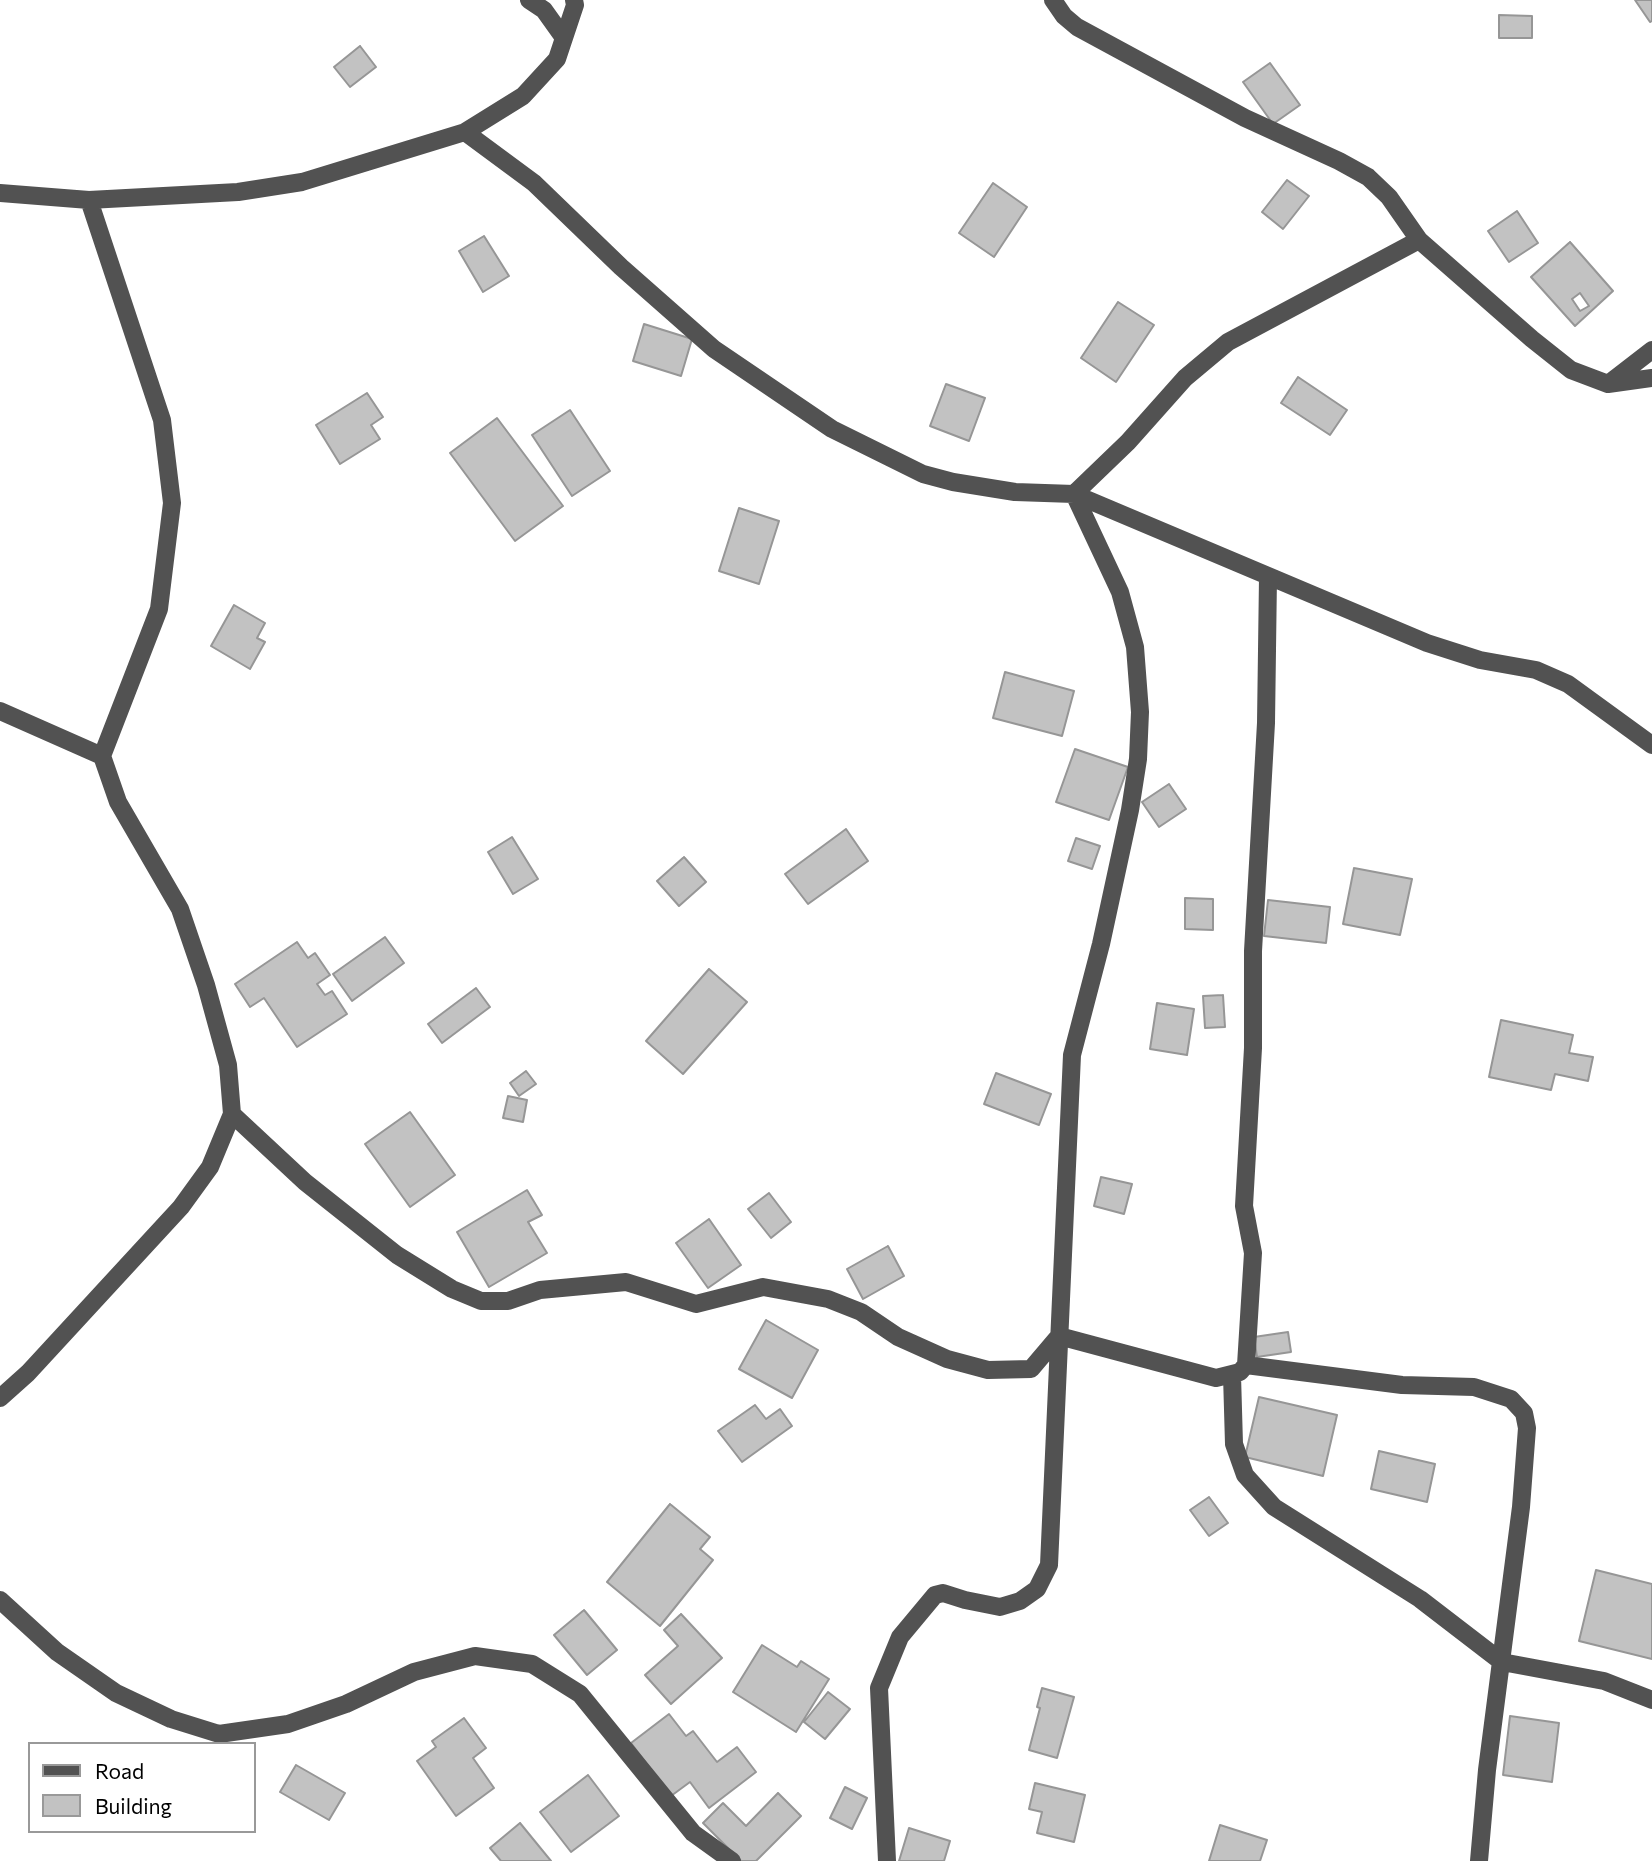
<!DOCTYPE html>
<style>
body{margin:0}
#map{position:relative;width:1652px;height:1861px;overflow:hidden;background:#fff;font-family:Commissioner,sans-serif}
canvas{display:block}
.legend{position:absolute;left:28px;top:1742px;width:228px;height:91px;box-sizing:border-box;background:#fff;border:2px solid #999;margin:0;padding:9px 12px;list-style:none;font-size:21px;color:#000}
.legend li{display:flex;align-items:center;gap:14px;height:35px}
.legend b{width:35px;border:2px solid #999}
</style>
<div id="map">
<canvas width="1652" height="1861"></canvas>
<ul class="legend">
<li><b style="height:9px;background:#525252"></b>Road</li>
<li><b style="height:19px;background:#c2c2c2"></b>Building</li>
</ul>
</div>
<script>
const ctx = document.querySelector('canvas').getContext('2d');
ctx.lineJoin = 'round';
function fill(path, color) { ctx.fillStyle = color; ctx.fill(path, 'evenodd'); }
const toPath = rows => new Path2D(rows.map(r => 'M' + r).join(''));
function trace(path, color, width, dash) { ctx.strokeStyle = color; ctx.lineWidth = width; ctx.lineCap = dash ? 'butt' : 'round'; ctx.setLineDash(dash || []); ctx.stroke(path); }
const building = toPath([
 [1635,0,1652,0,1652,21,1650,22,1635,0],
 [1499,15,1532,16,1532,38,1499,38,1499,15],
 [360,46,376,67,350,87,334,67,360,46],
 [1270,63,1300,105,1273,124,1243,82,1270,63],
 [1287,180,1309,196,1283,229,1262,212,1287,180],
 [993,183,1027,207,994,257,959,233,993,183],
 [1517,211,1538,243,1509,262,1488,231,1517,211],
 [484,236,509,276,483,292,459,251,484,236],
 [1570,242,1613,291,1575,326,1531,277,1570,242],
 [1580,293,1589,306,1580,311,1572,299,1580,293],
 [1118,302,1154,325,1116,382,1081,358,1118,302],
 [644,324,692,339,681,376,633,361,644,324],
 [1298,377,1347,410,1330,435,1281,403,1298,377],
 [946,384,985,398,969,441,930,426,946,384],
 [367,393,383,417,371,425,380,439,340,464,316,425,367,393],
 [570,410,610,471,572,496,532,435,570,410],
 [497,418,563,506,515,541,450,453,497,418],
 [739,508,779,521,759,584,719,571,739,508],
 [234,605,265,623,257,638,265,642,250,669,211,646,234,605],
 [1005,672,1074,691,1062,736,993,718,1005,672],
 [1075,749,1128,767,1109,820,1056,802,1075,749],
 [1169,784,1186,809,1159,827,1142,802,1169,784],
 [846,829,868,861,808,904,785,874,846,829],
 [512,837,538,879,513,894,488,852,512,837],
 [1076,838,1100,846,1092,869,1068,861,1076,838],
 [684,857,706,882,679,906,657,881,684,857],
 [1354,868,1412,879,1400,935,1343,924,1354,868],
 [1185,898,1213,899,1213,930,1185,929,1185,898],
 [1268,900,1330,907,1326,943,1264,936,1268,900],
 [385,937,404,963,352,1001,333,974,385,937],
 [297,942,308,958,315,953,330,975,317,984,325,995,332,991,347,1014,297,1047,264,998,250,1007,235,984,297,942],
 [709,969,747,1002,683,1074,646,1041,709,969],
 [476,988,490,1007,442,1043,428,1024,476,988],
 [1223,995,1225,1027,1205,1028,1203,996,1223,995],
 [1157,1003,1194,1009,1187,1055,1150,1049,1157,1003],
 [1501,1020,1573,1035,1569,1053,1593,1057,1588,1081,1555,1074,1551,1090,1489,1077,1501,1020],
 [526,1071,536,1084,519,1096,510,1083,526,1071],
 [996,1073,1051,1094,1039,1125,984,1104,996,1073],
 [508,1096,527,1100,523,1122,503,1118,508,1096],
 [410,1112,455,1175,410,1207,365,1144,410,1112],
 [1101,1177,1132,1184,1124,1214,1094,1206,1101,1177],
 [527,1190,542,1215,528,1222,547,1253,489,1287,457,1232,527,1190],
 [769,1193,791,1222,771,1238,748,1209,769,1193],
 [709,1219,741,1265,708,1288,676,1243,709,1219],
 [888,1246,904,1276,863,1299,847,1269,888,1246],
 [766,1320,818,1350,792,1398,739,1369,766,1320],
 [1288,1332,1291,1352,1257,1357,1254,1337,1288,1332],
 [1259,1397,1337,1415,1323,1476,1245,1457,1259,1397],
 [755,1405,766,1419,780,1409,792,1426,742,1462,718,1431,755,1405],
 [1379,1451,1435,1464,1427,1502,1371,1489,1379,1451],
 [1209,1497,1228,1523,1209,1536,1190,1510,1209,1497],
 [670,1504,710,1537,700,1549,713,1560,660,1626,607,1582,670,1504],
 [1596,1570,1652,1584,1652,1659,1579,1641,1596,1570],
 [584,1610,617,1650,587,1675,554,1635,584,1610],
 [681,1614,722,1658,671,1704,645,1675,678,1646,664,1630,681,1614],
 [762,1645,797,1667,801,1661,829,1679,796,1732,733,1692,762,1645],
 [1042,1688,1074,1697,1057,1758,1029,1750,1040,1708,1037,1707,1042,1688],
 [828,1692,850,1709,825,1739,804,1722,828,1692],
 [669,1714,686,1736,693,1731,717,1762,737,1747,756,1772,709,1808,690,1782,671,1796,631,1743,669,1714],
 [1510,1716,1559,1723,1552,1782,1503,1775,1510,1716],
 [464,1718,486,1748,473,1758,494,1788,456,1816,417,1761,436,1747,432,1741,464,1718],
 [296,1765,345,1793,329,1820,280,1792,296,1765],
 [588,1775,619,1816,571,1852,540,1812,588,1775],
 [1035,1783,1085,1795,1074,1842,1037,1833,1042,1812,1029,1809,1035,1783],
 [845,1787,867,1798,852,1829,830,1818,845,1787],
 [778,1793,801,1816,756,1861,741,1861,703,1823,723,1803,746,1826,778,1793],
 [520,1823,551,1861,501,1861,490,1848,520,1823],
 [1220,1825,1267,1840,1260,1861,1209,1861,1220,1825],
 [909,1828,950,1841,944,1861,899,1861,909,1828]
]);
const minor = toPath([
 [529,0,544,10,564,38],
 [1053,0,1064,16,1077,27,1245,118,1339,161,1368,177,1389,197,1419,240,1532,339,1571,370,1608,384,1652,378],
 [465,132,534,183,621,267,714,349,832,429,923,474,953,482,1015,492,1074,494,1427,643,1480,660,1536,670,1568,684,1652,745],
 [0,193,89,200,238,192,302,182,465,132,523,96,557,59,575,5,574,0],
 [1608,384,1652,350],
 [0,711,102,756],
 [232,1114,305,1182,397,1255,452,1289,481,1301,508,1301,540,1290,626,1282,696,1304,763,1287,828,1299,861,1312,898,1337,947,1359,988,1370,1031,1369,1059,1336],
 [1059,1336,1216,1378,1240,1372,1246,1365,1253,1253,1244,1206,1253,1048,1253,951,1266,723,1268,577],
 [1246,1365,1402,1385,1474,1387,1511,1399,1524,1413,1527,1428,1521,1507,1487,1770,1479,1861],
 [1232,1375,1234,1444,1245,1475,1274,1507,1420,1599,1502,1662,1604,1681,1652,1700],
 [0,1398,28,1373,181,1207,210,1167,232,1114,228,1065,206,985,180,909,118,802,102,756,159,609,172,503,162,420,89,200],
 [0,1600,57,1652,116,1693,171,1719,219,1734,288,1724,346,1704,414,1672,475,1656,532,1664,580,1694,693,1833,732,1861],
 [887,1861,879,1688,900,1637,935,1595,943,1593,965,1600,1000,1607,1020,1601,1037,1589,1049,1565,1072,1055,1101,944,1130,810,1138,759,1140,712,1135,647,1120,592,1074,494,1128,442,1185,378,1228,342,1419,240]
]);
fill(building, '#c2c2c2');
trace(building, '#969696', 2);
trace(minor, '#525252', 18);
</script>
